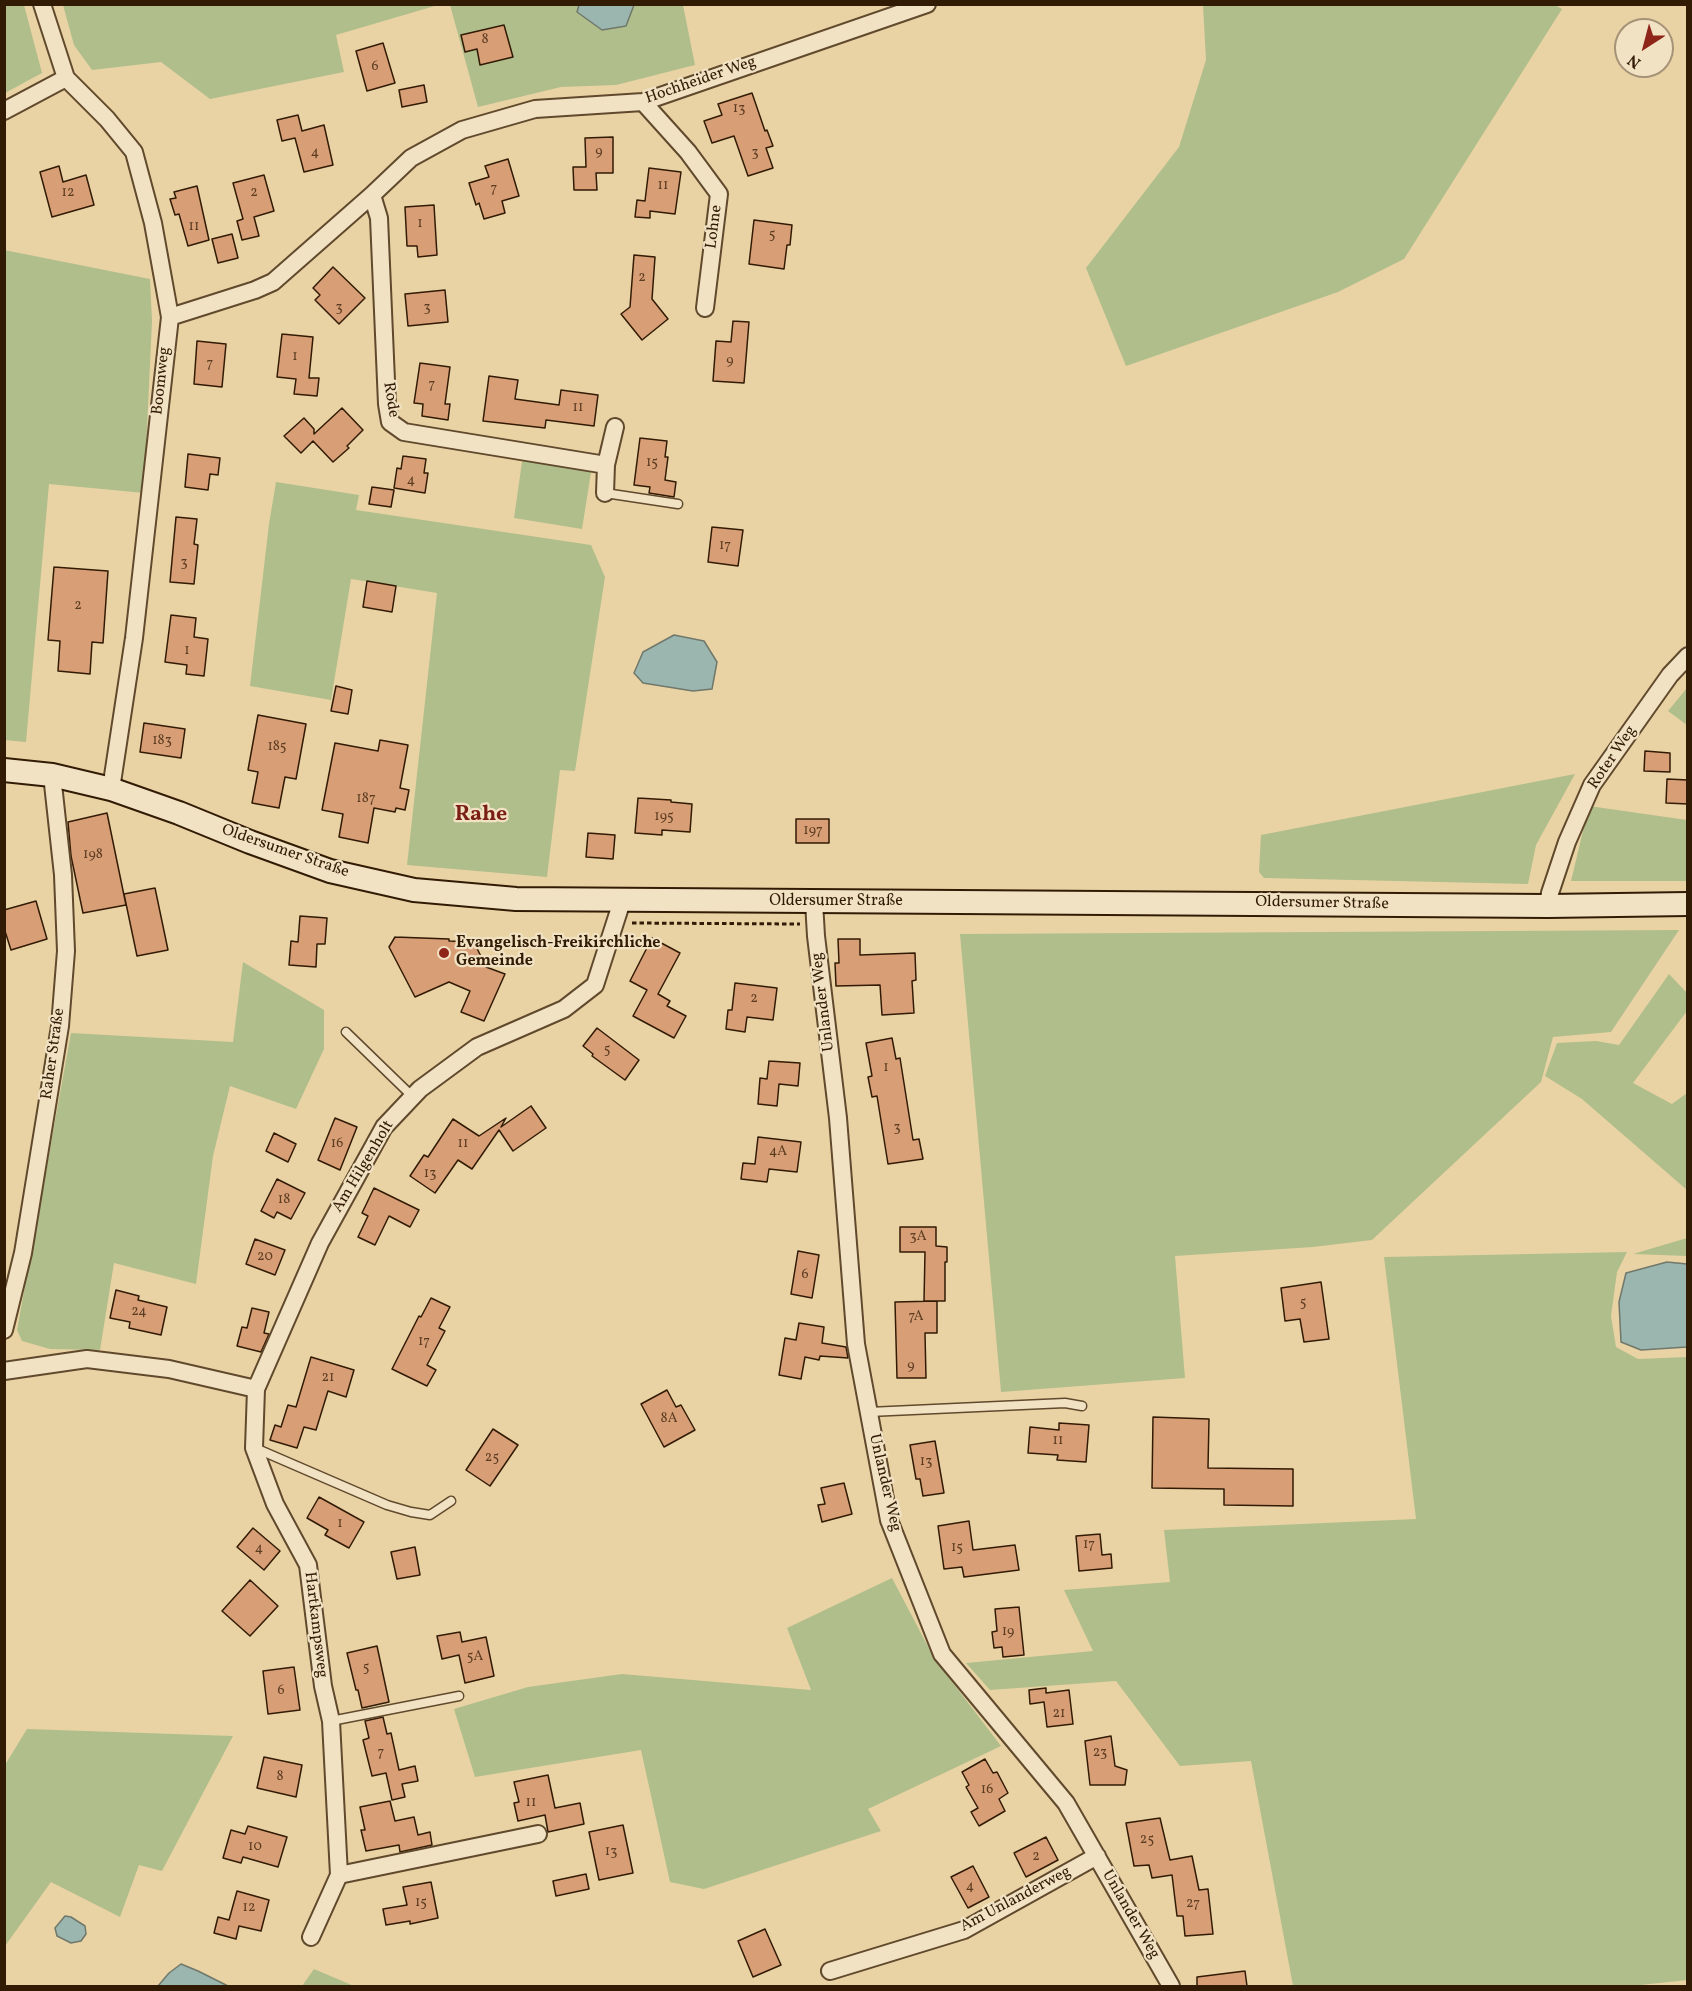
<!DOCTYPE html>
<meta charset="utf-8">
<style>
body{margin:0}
#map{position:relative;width:1692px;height:1991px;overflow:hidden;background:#e9d3a4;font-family:Vollkorn,serif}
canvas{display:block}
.frame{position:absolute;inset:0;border:6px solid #321b04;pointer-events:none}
.north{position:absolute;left:1614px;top:18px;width:60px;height:60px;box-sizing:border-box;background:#f1e2c4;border:2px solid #a59277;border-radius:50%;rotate:216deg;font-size:16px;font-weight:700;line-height:24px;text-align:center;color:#321b04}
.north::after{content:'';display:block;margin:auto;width:21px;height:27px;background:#8f2418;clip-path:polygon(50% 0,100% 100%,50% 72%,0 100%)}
</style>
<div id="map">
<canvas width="1692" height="1991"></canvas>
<div class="frame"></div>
<div class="north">N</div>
</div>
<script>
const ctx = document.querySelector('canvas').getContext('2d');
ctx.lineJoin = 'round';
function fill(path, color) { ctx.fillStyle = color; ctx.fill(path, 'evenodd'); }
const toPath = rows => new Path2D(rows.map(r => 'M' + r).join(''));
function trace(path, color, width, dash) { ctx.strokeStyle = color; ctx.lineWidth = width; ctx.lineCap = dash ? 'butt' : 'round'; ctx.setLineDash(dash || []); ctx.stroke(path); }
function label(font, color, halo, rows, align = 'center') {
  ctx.font = font + ' Vollkorn,serif'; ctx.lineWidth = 4.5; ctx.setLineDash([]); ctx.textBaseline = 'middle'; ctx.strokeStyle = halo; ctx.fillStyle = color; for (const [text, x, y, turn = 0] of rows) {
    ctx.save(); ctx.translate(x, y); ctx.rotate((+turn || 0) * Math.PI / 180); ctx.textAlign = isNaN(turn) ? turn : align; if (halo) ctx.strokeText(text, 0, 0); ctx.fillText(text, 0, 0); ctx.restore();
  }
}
const green = toPath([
 [5,4,24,5,42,73,5,93],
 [63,5,63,4,438,5,336,35,344,72,210,99,161,62,92,70,74,45],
 [450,5,579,5,577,12,582,15,626,26,634,5,683,5,695,65,616,85,561,87,478,107],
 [1555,5,1562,9,1404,259,1338,292,1126,366,1086,268,1179,147,1206,60,1203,5],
 [4,250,150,279,152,321,144,493,49,484,26,742,4,740],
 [523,455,592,466,582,529,514,518],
 [276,482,359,495,356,510,591,545,605,577,575,771,560,770,547,877,407,865,437,593,351,579,331,700,250,686,269,524],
 [1687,688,1687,725,1668,711],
 [1575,774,1536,845,1528,884,1264,878,1259,872,1261,835],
 [1589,806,1687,820,1687,881,1571,881],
 [1679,930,1611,1032,1553,1037,1541,1082,1372,1240,1313,1247,1175,1256,1185,1378,1001,1392,960,934],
 [243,962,324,1010,324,1049,296,1109,230,1086,213,1156,196,1284,114,1263,100,1350,50,1349,22,1341,17,1330,71,1033,233,1042],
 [1669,974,1687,993,1687,1011,1633,1083,1672,1104,1687,1093,1687,1190,1582,1099,1545,1076,1557,1043,1596,1041,1619,1045],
 [1687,1238,1687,1256,1633,1254],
 [1627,1252,1617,1272,1611,1316,1616,1347,1638,1359,1687,1357,1687,1980,1632,1986,1293,1986,1251,1761,1180,1766,1116,1681,990,1690,966,1663,1093,1651,1064,1590,1170,1582,1164,1530,1416,1519,1384,1257],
 [892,1578,934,1658,1001,1746,868,1809,881,1831,704,1889,670,1882,641,1750,475,1777,454,1709,528,1687,622,1674,811,1690,787,1628],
 [27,1729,233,1736,162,1871,139,1865,120,1917,51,1882,5,1946,5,1765],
 [314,1969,354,1986,302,1986]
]);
const water = toPath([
 [579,5,579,4,634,5,626,26,602,30,577,12,579,5],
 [674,635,704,641,717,662,712,689,693,691,643,683,634,673,643,652,674,635],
 [1667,1262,1687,1264,1687,1347,1641,1350,1621,1342,1619,1302,1626,1273,1667,1262],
 [65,1916,71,1917,85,1926,86,1934,81,1941,71,1943,57,1936,55,1928,65,1916],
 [181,1964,198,1971,228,1986,158,1986,169,1973,181,1964]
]);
const building = toPath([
 [504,25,513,57,480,65,477,49,465,52,461,35,504,25],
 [383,43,395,83,367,91,356,51,383,43],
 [424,85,427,102,402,107,399,90,424,85],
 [752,93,765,131,767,130,773,146,766,148,773,168,748,176,734,136,712,143,704,121,722,115,718,104,752,93],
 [298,115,302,131,324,125,333,165,304,172,295,138,282,141,277,120,298,115],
 [613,137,613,173,596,173,597,190,574,190,573,167,586,167,585,138,613,137],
 [508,159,519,196,502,201,505,213,484,219,479,203,476,205,469,183,489,177,485,166,508,159],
 [59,166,63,182,86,175,94,205,52,217,40,172,59,166],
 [649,168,681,172,675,214,650,211,650,218,635,217,637,200,645,201,649,168],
 [264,175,274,211,254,217,259,236,242,240,237,221,243,219,233,183,264,175],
 [197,186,209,240,188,246,179,214,175,215,170,199,176,198,174,192,197,186],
 [434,205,437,255,418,257,417,246,407,246,405,207,434,205],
 [754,220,792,225,790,245,787,245,784,269,749,264,754,220],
 [232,234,238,258,218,263,212,239,232,234],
 [634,255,655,257,652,299,668,319,642,340,621,314,630,307,634,255],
 [333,267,365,298,339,324,315,300,320,295,313,288,333,267],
 [445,290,448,322,408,326,405,294,445,290],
 [733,321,749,322,744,383,713,381,716,341,731,342,733,321],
 [282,334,313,337,309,378,319,378,317,396,294,394,296,379,277,377,282,334],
 [197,341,226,344,222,387,194,384,197,341],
 [420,363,450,367,445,404,450,404,448,420,422,416,423,404,414,403,420,363],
 [489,376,518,380,515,399,559,405,561,390,598,395,594,426,546,420,545,428,483,421,489,376],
 [342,408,363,430,347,446,349,448,333,462,313,441,301,453,284,436,304,418,314,429,314,434,342,408],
 [640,438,667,441,665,457,668,457,665,480,676,482,674,497,649,493,650,487,634,485,640,438],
 [188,454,220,458,218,475,210,474,208,490,185,487,188,454],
 [403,456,426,459,424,473,428,473,425,493,394,488,397,468,401,469,403,456],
 [372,487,394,490,391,507,369,504,372,487],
 [176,517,197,519,194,544,198,545,194,584,170,582,176,517],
 [712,527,743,530,738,566,708,562,712,527],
 [54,567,108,571,103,643,92,642,90,674,58,671,60,641,48,640,54,567],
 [367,581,396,586,392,612,363,607,367,581],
 [171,615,196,618,194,637,208,639,204,676,186,674,187,665,165,662,171,615],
 [336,686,352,690,348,714,331,711,336,686],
 [258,715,306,724,296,779,285,777,279,808,252,803,258,772,248,770,258,715],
 [144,723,185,729,181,758,140,752,144,723],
 [380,740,408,745,400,788,409,790,405,810,396,808,395,812,374,808,368,843,339,837,343,814,322,810,335,743,378,751,380,740],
 [1645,751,1670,753,1670,772,1644,771,1645,751],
 [1667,779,1688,780,1688,804,1666,803,1667,779],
 [638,798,671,800,671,802,692,804,690,832,662,830,662,835,635,833,638,798],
 [107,813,126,905,83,913,71,856,68,822,107,813],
 [796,819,829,819,829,843,796,843,796,819],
 [588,833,615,835,613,859,586,857,588,833],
 [155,888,168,950,137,956,124,894,155,888],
 [36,901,47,939,11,950,4,928,4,910,36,901],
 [300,916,327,918,325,944,317,944,316,967,289,965,291,941,298,942,300,916],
 [395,937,449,939,449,941,474,942,486,967,505,974,484,1021,461,1012,470,991,449,982,415,997,389,947,395,937],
 [652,938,680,953,658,994,670,1001,667,1006,686,1016,674,1038,633,1016,647,990,630,981,652,938],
 [838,939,860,939,860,955,915,953,916,980,912,981,914,1013,882,1015,880,985,836,986,835,963,839,963,838,939],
 [735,983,777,988,773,1020,747,1017,745,1032,726,1029,728,1010,732,1010,735,983],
 [597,1028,639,1060,625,1080,592,1056,593,1054,583,1046,597,1028],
 [892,1038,896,1059,900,1058,913,1140,919,1139,923,1159,888,1164,877,1096,872,1097,868,1077,872,1076,866,1043,892,1038],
 [769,1061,800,1063,798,1086,779,1084,777,1106,758,1104,760,1078,767,1079,769,1061],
 [531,1106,546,1128,513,1151,499,1130,472,1169,458,1160,435,1193,410,1176,424,1155,428,1157,453,1119,479,1136,506,1118,501,1127,531,1106],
 [335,1118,357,1127,340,1170,318,1160,335,1118],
 [274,1133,296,1144,288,1162,266,1151,274,1133],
 [758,1137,801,1142,797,1172,769,1169,767,1182,741,1179,743,1163,755,1164,758,1137],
 [277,1179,305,1193,291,1219,277,1212,274,1218,261,1211,277,1179],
 [374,1188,419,1210,410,1227,389,1216,375,1245,358,1237,368,1216,362,1213,374,1188],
 [900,1227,936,1227,936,1246,947,1247,947,1262,945,1262,945,1301,924,1301,925,1252,900,1252,900,1227],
 [255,1239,285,1250,275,1275,246,1264,255,1239],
 [798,1251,819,1255,812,1298,791,1294,798,1251],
 [1321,1282,1329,1339,1304,1342,1300,1319,1285,1321,1281,1288,1321,1282],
 [116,1290,139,1296,138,1300,167,1307,161,1335,129,1328,130,1322,110,1318,116,1290],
 [431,1298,450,1307,439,1328,445,1331,427,1365,436,1370,427,1386,392,1369,419,1316,421,1317,431,1298],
 [937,1301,937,1333,925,1333,926,1378,897,1378,895,1302,937,1301],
 [252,1308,269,1312,264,1333,269,1334,261,1352,237,1346,242,1327,247,1328,252,1308],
 [799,1323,824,1327,822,1343,846,1347,848,1358,820,1356,819,1360,805,1357,801,1379,779,1375,785,1338,796,1340,799,1323],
 [311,1357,354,1370,346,1397,328,1391,316,1430,304,1427,297,1448,270,1440,275,1425,281,1427,288,1405,296,1407,311,1357],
 [667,1390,676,1407,681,1405,695,1430,664,1447,641,1404,667,1390],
 [1153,1417,1209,1419,1208,1468,1293,1469,1293,1506,1224,1505,1224,1489,1152,1488,1153,1417],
 [1059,1423,1089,1425,1086,1462,1057,1460,1058,1455,1028,1453,1030,1427,1059,1430,1059,1423],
 [493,1429,518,1445,490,1486,466,1470,493,1429],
 [935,1441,944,1493,923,1496,920,1479,916,1479,910,1445,935,1441],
 [844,1483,852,1514,822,1522,818,1505,825,1504,821,1488,844,1483],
 [319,1497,364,1522,349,1548,325,1535,328,1530,307,1518,319,1497],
 [969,1521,973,1550,1015,1545,1019,1570,964,1577,962,1567,944,1569,938,1526,969,1521],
 [253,1528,280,1551,264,1570,237,1547,253,1528],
 [1100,1534,1102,1555,1111,1554,1112,1568,1079,1571,1076,1536,1100,1534],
 [415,1547,420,1575,397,1579,391,1552,415,1547],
 [250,1580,278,1606,250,1636,222,1611,250,1580],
 [1019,1607,1024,1655,1003,1657,1002,1647,994,1648,992,1632,997,1631,995,1609,1019,1607],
 [460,1632,462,1642,486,1637,494,1676,465,1683,459,1655,442,1659,437,1636,460,1632],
 [377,1646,389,1702,362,1708,358,1690,356,1690,347,1653,377,1646],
 [294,1667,300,1710,268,1714,263,1671,294,1667],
 [1046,1688,1046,1693,1069,1690,1073,1724,1047,1727,1044,1702,1030,1704,1029,1690,1046,1688],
 [383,1717,387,1734,391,1733,399,1770,415,1766,418,1781,402,1784,405,1797,392,1800,386,1773,372,1776,363,1740,369,1738,365,1721,383,1717],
 [1111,1736,1115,1766,1127,1770,1125,1785,1090,1785,1085,1741,1111,1736],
 [264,1757,302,1765,296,1797,257,1788,264,1757],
 [985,1759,993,1773,997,1772,1008,1793,999,1799,1005,1811,979,1826,971,1812,978,1808,966,1787,969,1785,962,1772,985,1759],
 [548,1775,555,1808,580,1803,584,1824,548,1832,545,1815,518,1821,514,1803,519,1802,514,1782,548,1775],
 [390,1801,395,1821,414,1817,418,1835,430,1832,432,1845,400,1852,399,1845,366,1851,361,1830,365,1830,360,1807,390,1801],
 [1160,1818,1170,1860,1192,1856,1199,1890,1208,1889,1213,1934,1185,1936,1183,1916,1177,1916,1172,1875,1152,1878,1149,1865,1134,1866,1126,1823,1160,1818],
 [623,1825,633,1873,599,1880,589,1832,623,1825],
 [248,1826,287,1837,278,1867,243,1857,241,1863,223,1858,231,1830,245,1834,248,1826],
 [1046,1837,1058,1860,1026,1877,1014,1853,1046,1837],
 [973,1866,989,1897,968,1908,951,1877,973,1866],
 [586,1874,589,1889,556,1896,553,1881,586,1874],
 [431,1882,438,1918,410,1924,410,1921,386,1925,383,1909,407,1905,403,1887,431,1882],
 [237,1891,269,1900,261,1931,239,1926,236,1939,214,1933,218,1917,229,1920,237,1891],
 [765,1929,781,1965,753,1977,738,1941,765,1929],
 [1245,1971,1247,1986,1197,1986,1197,1977,1245,1971]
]);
const path = toPath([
 [632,923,800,924]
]);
const lane = toPath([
 [605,493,678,504],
 [346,1032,413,1097],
 [869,1412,1065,1403,1082,1406],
 [255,1448,387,1505,411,1512,430,1515,451,1501],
 [331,1721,459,1696]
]);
const street = toPath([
 [42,4,66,78,107,119,134,152,153,223,170,317,134,638,111,789],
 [643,102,688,152,719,194,705,308],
 [4,111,66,78],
 [372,195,379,218,387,404,390,422,404,432,606,465,605,493],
 [170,317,255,290,273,282,372,195,411,158,462,130,535,109,643,102,927,4],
 [606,465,615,427],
 [814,902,816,936,838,1118,856,1344,889,1520,942,1654,1066,1803,1171,1986],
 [1548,906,1550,893,1567,842,1592,785,1670,675,1688,656],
 [4,1330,23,1253,60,1026,66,951,63,875,52,775],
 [4,1371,87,1359,169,1369,256,1389],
 [339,1875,538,1834],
 [311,1937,339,1875,331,1721,323,1686,308,1565,275,1504,254,1448,256,1389,320,1243,384,1127,420,1089,477,1047,564,1009,595,985,622,901],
 [830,1971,964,1930,1097,1856]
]);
const secondary = toPath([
 [4,770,52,775,111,789,179,813,250,842,330,871,414,890,516,899,1548,906,1688,904]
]);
const markers = [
 [444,953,6,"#8f2418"]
];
const numberNames = [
 ["8",485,40],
 ["6",375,67],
 ["13",739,109],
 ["9",599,152],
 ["4",315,153],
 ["3",755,153],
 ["11",663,186],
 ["7",494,189],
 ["12",68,193],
 ["2",254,193],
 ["1",420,224],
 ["11",194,227],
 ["5",772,235],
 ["2",642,278],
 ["3",339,308],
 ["3",427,308],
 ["1",295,357],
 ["9",730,361],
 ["7",210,364],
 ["7",432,385],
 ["11",578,408],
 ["15",652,463],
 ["4",411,481],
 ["17",725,546],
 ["3",184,563],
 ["2",78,606],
 ["1",187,651],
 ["183",162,741],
 ["185",277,747],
 ["187",366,799],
 ["195",664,817],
 ["197",813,831],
 ["198",93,855],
 ["2",754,999],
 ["5",607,1050],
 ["1",886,1068],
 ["3",897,1128],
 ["16",337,1144],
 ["11",463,1144],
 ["4A",778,1152],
 ["13",430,1174],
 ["18",284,1200],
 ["3A",918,1237],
 ["20",265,1257],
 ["6",805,1275],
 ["5",1303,1303],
 ["24",139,1312],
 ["7A",916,1317],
 ["17",424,1342],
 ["9",911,1366],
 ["21",328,1378],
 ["8A",669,1419],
 ["11",1058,1441],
 ["25",492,1458],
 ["13",926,1462],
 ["1",340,1524],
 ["17",1089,1545],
 ["15",957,1548],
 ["4",259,1549],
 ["19",1008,1632],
 ["5A",475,1657],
 ["5",366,1668],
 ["6",281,1691],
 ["21",1059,1714],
 ["7",381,1753],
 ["23",1100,1753],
 ["8",280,1777],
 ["16",987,1790],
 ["11",531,1803],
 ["25",1147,1840],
 ["10",255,1847],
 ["13",611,1852],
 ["2",1036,1857],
 ["4",970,1887],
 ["15",421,1903],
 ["27",1193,1904],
 ["12",249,1908]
];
const streetNames = [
 ["Hochheider Weg",701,81,-19],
 ["Lohne",715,227,-83],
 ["Boomweg",162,381,-84],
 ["Rode",390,400,81],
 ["Roter Weg",1613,758,-56],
 ["Oldersumer Straße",285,852,19],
 ["Oldersumer Straße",836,902],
 ["Oldersumer Straße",1322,904,1],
 ["Unlander Weg",824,1002,-97],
 ["Raher Straße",54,1054,-82],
 ["Am Hilgenholt",364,1167,-59],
 ["Unlander Weg",884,1483,77],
 ["Hartkampsweg",315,1625,83],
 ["Am Unlanderweg",1016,1900,-28],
 ["Unlander Weg",1130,1915,60]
];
const poiNames = [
 ["Evangelisch-Freikirchliche",456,944],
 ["Gemeinde",456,962]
];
const districtNames = [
 ["Rahe",481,816]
];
fill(green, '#b0be8b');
fill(water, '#9ab6af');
trace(water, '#70786b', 1.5);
fill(building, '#d89f77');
trace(building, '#321b04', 1.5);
trace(lane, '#60492c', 11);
trace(street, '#60492c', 20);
trace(secondary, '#321b04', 26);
trace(path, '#321b04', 3, [4.5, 3]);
trace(lane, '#f1e2c4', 8);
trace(street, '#f1e2c4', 16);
trace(secondary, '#f1e2c4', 22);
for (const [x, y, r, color] of markers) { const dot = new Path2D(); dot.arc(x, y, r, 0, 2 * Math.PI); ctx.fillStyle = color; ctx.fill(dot); trace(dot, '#f1e2c4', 2); }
label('14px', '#5c3c21', null, numberNames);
label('16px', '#321b04', '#f1e2c4', streetNames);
label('bold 16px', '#321b04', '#f1e2c4', poiNames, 'left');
label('bold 22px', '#7a1f14', '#f1e2c4', districtNames);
</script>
